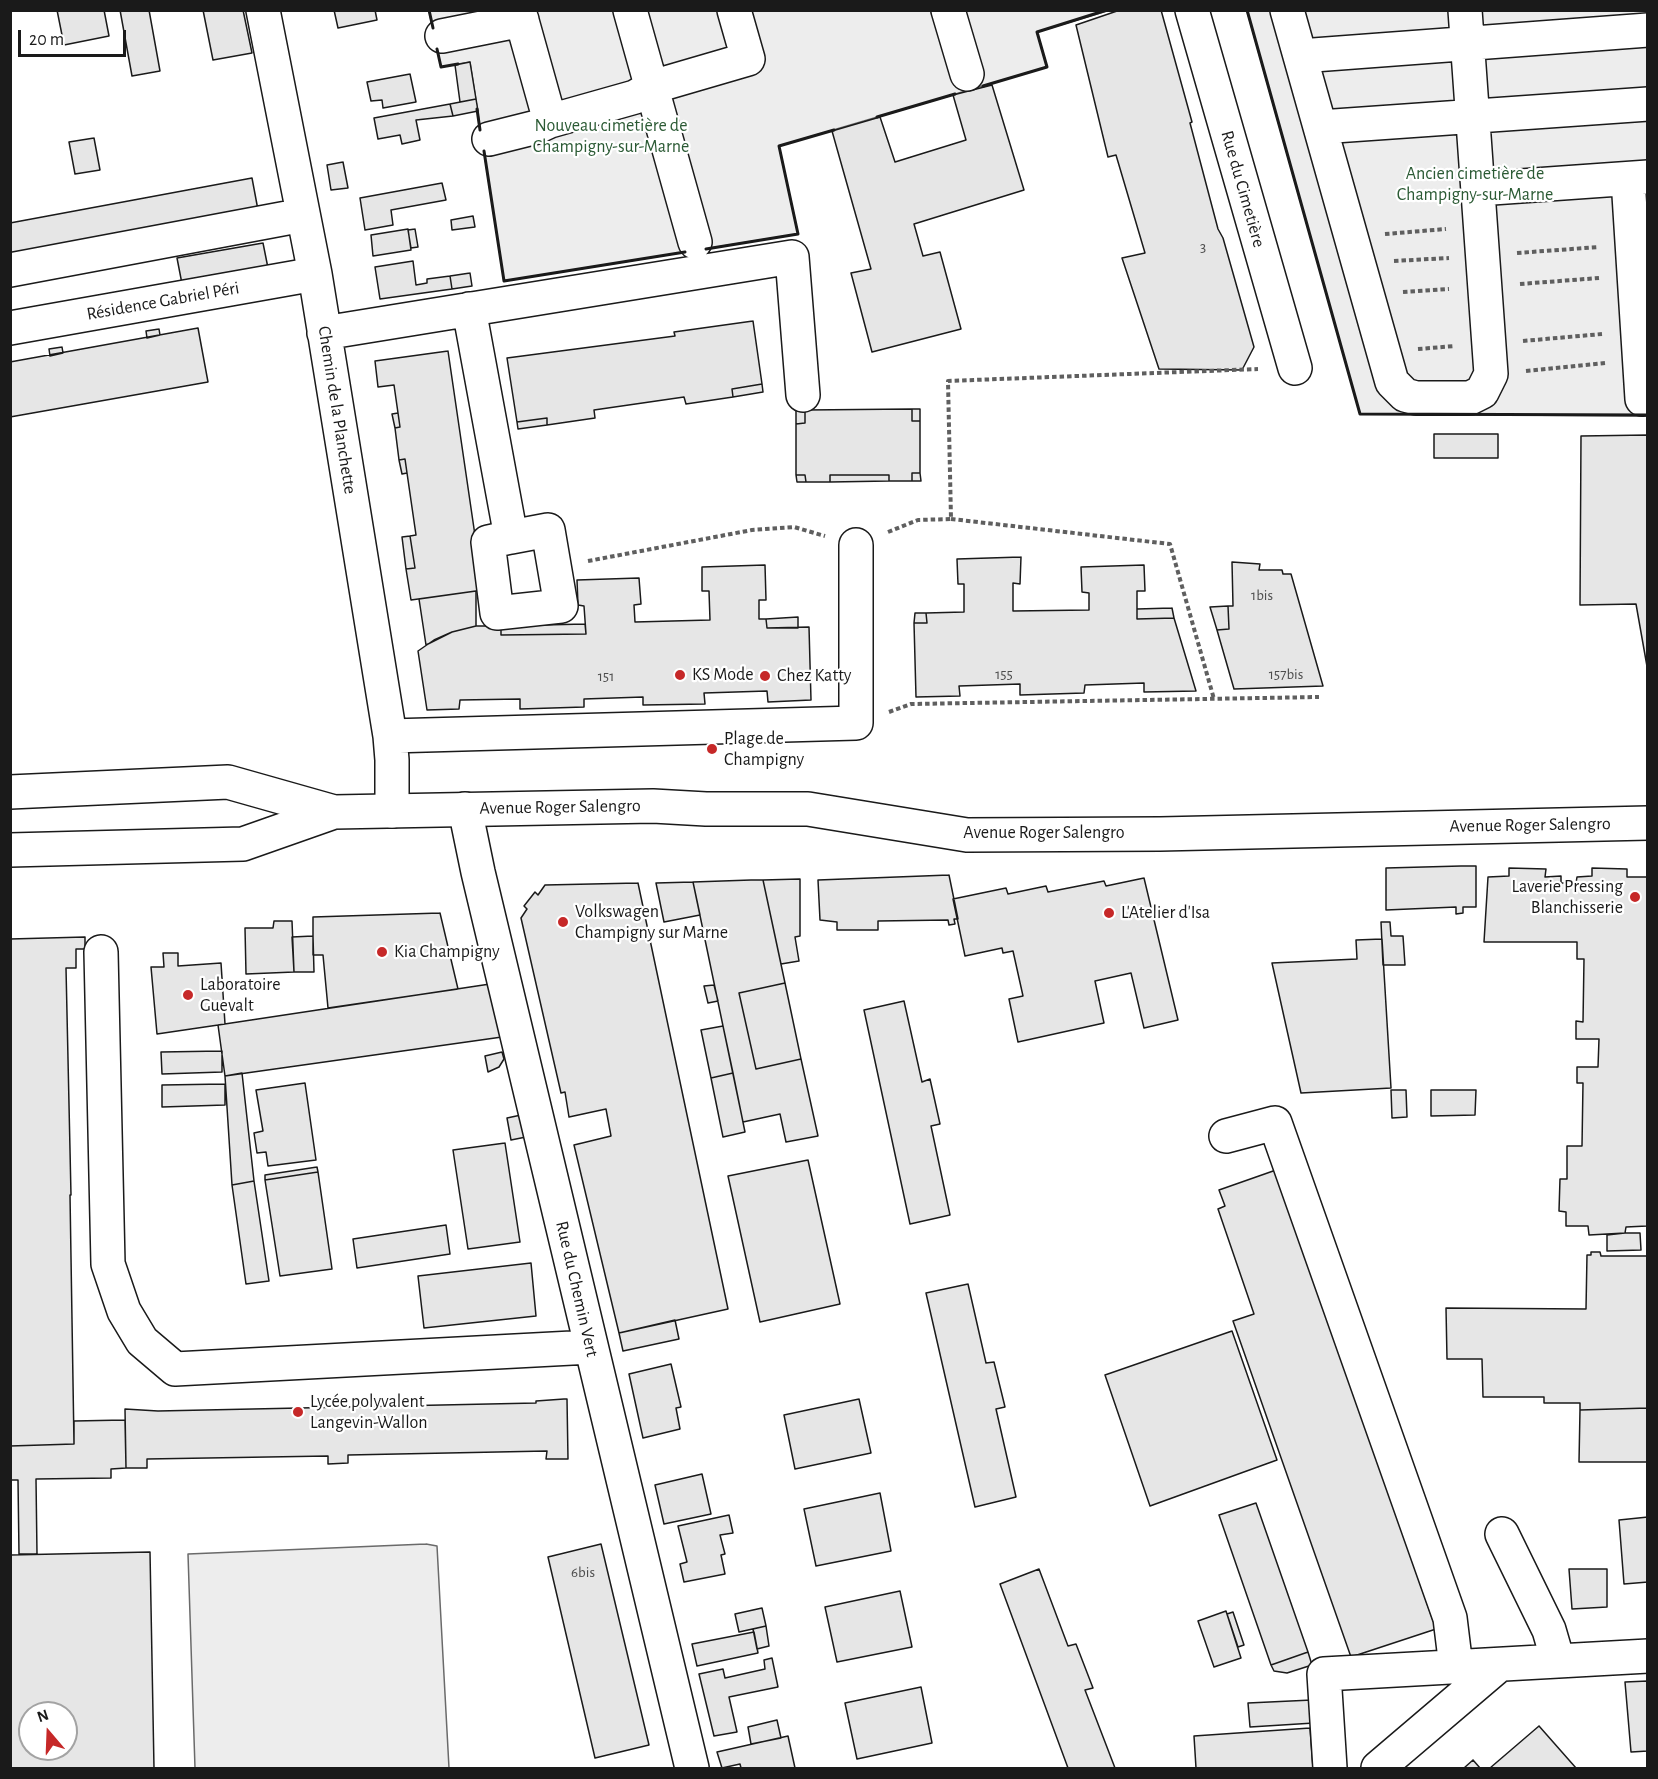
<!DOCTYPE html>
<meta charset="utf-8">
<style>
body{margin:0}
#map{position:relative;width:1658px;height:1779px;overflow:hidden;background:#fff;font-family:"Alegreya Sans",sans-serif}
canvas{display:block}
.frame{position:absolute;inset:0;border:12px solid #1a1a1a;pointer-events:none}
.north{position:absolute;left:18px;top:1701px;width:60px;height:60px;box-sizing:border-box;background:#fff;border:2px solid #a3a3a3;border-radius:50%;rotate:341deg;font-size:16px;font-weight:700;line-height:24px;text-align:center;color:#1a1a1a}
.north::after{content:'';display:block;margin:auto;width:21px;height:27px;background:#c62828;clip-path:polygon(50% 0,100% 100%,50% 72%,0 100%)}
.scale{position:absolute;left:18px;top:30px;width:108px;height:27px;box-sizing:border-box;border:3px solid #1a1a1a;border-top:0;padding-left:8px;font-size:18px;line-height:21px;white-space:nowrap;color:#1a1a1a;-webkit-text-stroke:4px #fff;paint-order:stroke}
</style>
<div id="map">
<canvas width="1658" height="1779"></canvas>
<div class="frame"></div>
<div class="north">N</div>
<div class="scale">20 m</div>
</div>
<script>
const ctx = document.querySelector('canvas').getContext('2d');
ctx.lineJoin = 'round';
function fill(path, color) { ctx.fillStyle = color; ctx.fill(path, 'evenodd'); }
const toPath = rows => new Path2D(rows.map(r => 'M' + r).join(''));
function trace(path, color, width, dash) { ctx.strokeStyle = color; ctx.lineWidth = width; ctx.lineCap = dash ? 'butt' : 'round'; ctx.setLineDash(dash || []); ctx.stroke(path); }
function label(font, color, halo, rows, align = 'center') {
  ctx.font = font + ' "Alegreya Sans",sans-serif'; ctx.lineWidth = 4.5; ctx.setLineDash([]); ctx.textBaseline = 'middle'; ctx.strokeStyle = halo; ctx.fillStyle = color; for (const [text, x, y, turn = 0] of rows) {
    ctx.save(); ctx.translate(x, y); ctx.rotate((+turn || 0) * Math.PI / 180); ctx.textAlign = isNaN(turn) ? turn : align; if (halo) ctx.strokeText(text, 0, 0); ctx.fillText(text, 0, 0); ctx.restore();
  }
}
const built = toPath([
 [429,11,1107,11,1037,32,1047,67,779,146,798,234,504,281,470,62,441,67,429,11],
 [1247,11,1647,11,1647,416,1360,414,1247,11],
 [426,1544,437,1546,449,1768,195,1768,188,1554,426,1544]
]);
const building = toPath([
 [57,10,104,10,109,36,64,45,57,10],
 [120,10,149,10,160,71,132,76,120,10],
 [203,10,243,10,252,53,213,60,203,10],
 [334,10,375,10,377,20,338,28,334,10],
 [1120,10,1161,10,1192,122,1190,123,1218,229,1223,238,1254,347,1242,370,1159,369,1122,258,1145,253,1116,155,1108,157,1076,25,1120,10],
 [470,62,476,99,460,102,455,65,470,62],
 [410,74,416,102,383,108,382,100,371,101,367,82,410,74],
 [992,85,1024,190,914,224,923,256,940,252,961,329,872,352,851,273,871,269,832,131,880,117,895,162,966,140,953,95,992,85],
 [476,99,478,111,453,116,450,104,476,99],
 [450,104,453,116,416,120,420,140,402,144,400,135,378,139,374,118,450,104],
 [94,138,100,170,75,174,69,142,94,138],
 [343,162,348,188,331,190,327,165,343,162],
 [252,178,258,210,10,256,10,223,252,178],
 [442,183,446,200,391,210,393,225,365,230,360,198,442,183],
 [473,216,475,227,452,230,451,220,473,216],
 [408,229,411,250,373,256,371,235,408,229],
 [415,229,418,247,411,248,408,230,415,229],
 [263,243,269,273,183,289,177,258,263,243],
 [413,261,416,285,427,283,427,279,450,276,452,289,380,299,375,267,413,261],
 [470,273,472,286,452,289,450,276,470,273],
 [753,321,762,384,732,389,733,397,686,404,684,397,594,410,595,418,547,425,547,418,517,422,507,358,675,336,674,332,753,321],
 [198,328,208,382,10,417,10,362,198,328],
 [159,329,160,335,147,338,146,331,159,329],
 [62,347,63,353,50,356,49,349,62,347],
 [448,351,483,590,411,600,406,569,415,568,410,536,416,535,407,473,405,459,399,460,395,428,400,427,394,385,378,387,375,361,448,351],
 [762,384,763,392,733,397,732,389,762,384],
 [912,409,912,421,920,421,920,473,912,473,912,481,889,481,889,475,830,475,830,482,806,482,805,475,796,475,796,424,805,423,805,410,912,409],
 [912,409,920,409,920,421,912,421,912,409],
 [796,410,805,410,805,423,796,424,796,410],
 [398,413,400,427,395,428,392,414,398,413],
 [547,418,547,425,518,429,517,422,547,418],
 [1434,434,1498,434,1498,458,1434,458,1434,434],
 [1648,435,1648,672,1636,604,1580,605,1581,436,1648,435],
 [405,459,407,473,402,474,399,460,405,459],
 [912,473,920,473,921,481,912,481,912,473],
 [796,475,805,475,806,482,797,482,796,475],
 [830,475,889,475,889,481,830,482,830,475],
 [410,536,415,568,406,569,402,537,410,536],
 [1021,557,1020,584,1013,583,1013,611,1089,610,1089,593,1082,592,1081,567,1144,565,1145,591,1137,591,1137,619,1174,618,1196,691,1144,692,1144,683,1085,685,1084,693,1020,695,1020,684,959,686,960,696,916,697,914,623,927,623,926,613,964,612,964,584,958,584,957,559,1021,557],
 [1232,562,1260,564,1259,570,1282,570,1283,574,1291,574,1323,686,1234,689,1217,630,1229,629,1228,606,1233,606,1232,562],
 [765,565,766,600,759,600,759,619,766,619,767,628,809,627,811,700,768,702,767,691,704,693,705,704,643,705,643,697,584,699,584,707,520,709,520,699,460,700,459,709,427,710,418,651,434,640,452,632,476,626,501,626,501,635,586,634,584,606,578,605,577,580,639,578,641,604,634,605,635,622,710,620,709,591,702,591,702,567,765,565],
 [476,591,476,626,452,632,426,645,419,599,476,591],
 [1228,606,1229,629,1217,630,1210,607,1228,606],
 [1172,608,1174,618,1137,619,1137,609,1172,608],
 [915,613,926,613,927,623,914,623,915,613],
 [798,617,798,628,767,628,766,619,798,617],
 [585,624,586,634,501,635,501,626,585,624],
 [1461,866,1476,866,1476,907,1463,907,1463,913,1456,914,1456,907,1386,910,1386,868,1461,866],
 [1509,868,1546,869,1545,877,1561,876,1561,883,1576,883,1577,877,1592,876,1592,868,1627,869,1627,877,1648,877,1647,1226,1626,1227,1625,1233,1589,1235,1588,1226,1566,1226,1566,1212,1559,1211,1560,1179,1567,1179,1567,1146,1582,1146,1583,1083,1577,1083,1577,1067,1598,1067,1599,1039,1576,1039,1576,1021,1583,1022,1584,959,1577,959,1577,942,1484,942,1488,877,1509,876,1509,868],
 [949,875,958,919,954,919,955,924,949,925,948,920,878,921,878,930,837,930,837,922,820,920,818,880,949,875],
 [1144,878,1178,1020,1144,1028,1131,973,1095,981,1104,1023,1018,1042,1009,999,1023,996,1013,951,1003,953,1002,948,965,956,953,899,1006,888,1008,894,1046,886,1048,892,1104,881,1106,886,1144,878],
 [800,879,800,936,795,937,799,961,781,964,763,880,800,879],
 [751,880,763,880,785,983,739,993,756,1069,801,1059,818,1136,786,1142,780,1114,743,1122,693,882,751,880],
 [693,882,700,915,664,922,656,883,693,882],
 [638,883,728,1309,619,1333,574,1145,611,1136,606,1109,569,1117,565,1092,561,1093,521,918,527,909,524,906,535,892,538,895,545,885,638,883],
 [440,913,458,989,328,1008,323,955,313,955,313,917,440,913],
 [274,921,292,921,294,972,246,974,245,928,273,928,274,921],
 [1381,922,1390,922,1391,936,1403,936,1405,965,1383,965,1381,922],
 [313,936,314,972,294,972,292,937,313,936],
 [85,937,85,949,76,949,76,968,66,968,71,1195,70,1195,74,1444,10,1446,10,939,85,937],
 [1382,939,1391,1088,1301,1093,1272,963,1357,959,1356,940,1382,939],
 [163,953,178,953,178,966,221,963,225,1024,157,1034,151,967,164,967,163,953],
 [785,983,801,1059,756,1069,739,993,785,983],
 [490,984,502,1037,225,1076,218,1025,490,984],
 [714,985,718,1001,708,1003,704,986,714,985],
 [904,1001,922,1082,930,1079,940,1124,931,1126,950,1215,910,1224,864,1010,904,1001],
 [723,1026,733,1073,711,1078,701,1030,723,1026],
 [222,1051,222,1072,162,1074,161,1052,222,1051],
 [502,1052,504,1059,499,1067,488,1072,485,1056,502,1052],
 [242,1073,254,1181,232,1185,225,1076,242,1073],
 [733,1073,745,1132,723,1137,711,1078,733,1073],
 [305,1083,316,1160,268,1166,266,1152,257,1153,254,1133,263,1131,256,1090,305,1083],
 [225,1084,225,1105,162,1107,162,1085,225,1084],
 [1391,1090,1406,1090,1407,1117,1392,1118,1391,1090],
 [1431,1090,1476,1090,1475,1115,1431,1116,1431,1090],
 [521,1115,526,1137,511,1140,507,1118,521,1115],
 [505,1143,520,1242,468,1249,453,1150,505,1143],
 [808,1160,840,1304,760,1322,728,1176,808,1160],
 [317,1167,318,1172,265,1180,265,1175,317,1167],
 [1276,1170,1436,1629,1351,1657,1233,1321,1254,1314,1218,1209,1225,1206,1219,1190,1276,1170],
 [318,1172,332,1269,280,1276,265,1180,318,1172],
 [254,1181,269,1281,246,1284,232,1185,254,1181],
 [446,1225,450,1254,357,1268,353,1239,446,1225],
 [1625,1233,1640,1233,1641,1250,1607,1251,1607,1235,1625,1233],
 [1591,1252,1600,1252,1601,1256,1648,1256,1648,1408,1580,1410,1580,1403,1544,1403,1544,1397,1483,1397,1482,1359,1447,1359,1446,1308,1586,1309,1587,1255,1591,1255,1591,1252],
 [531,1263,536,1316,424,1328,418,1276,531,1263],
 [968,1284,986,1363,994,1362,1005,1407,996,1409,1016,1497,975,1507,926,1293,968,1284],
 [675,1320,679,1339,623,1351,619,1333,675,1320],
 [1232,1331,1277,1460,1150,1506,1105,1375,1232,1331],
 [671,1364,681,1407,676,1408,680,1429,643,1438,629,1374,671,1364],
 [564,1399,567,1399,568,1459,546,1459,547,1451,348,1455,348,1463,328,1464,328,1456,147,1459,147,1468,126,1468,125,1409,158,1411,536,1403,536,1401,564,1399],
 [859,1399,871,1453,795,1469,784,1415,859,1399],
 [1648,1408,1648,1462,1579,1462,1580,1410,1648,1408],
 [125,1420,126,1468,111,1469,111,1478,36,1479,37,1554,19,1554,18,1480,10,1480,10,1446,74,1444,74,1421,125,1420],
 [702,1474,711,1514,664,1524,655,1485,702,1474],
 [880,1493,891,1551,816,1566,804,1509,880,1493],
 [1256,1503,1308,1652,1271,1665,1219,1515,1256,1503],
 [729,1515,733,1533,720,1535,725,1554,721,1555,725,1574,684,1582,680,1564,687,1562,678,1526,729,1515],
 [1648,1517,1648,1582,1624,1584,1619,1520,1648,1517],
 [601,1544,649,1745,595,1758,548,1557,601,1544],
 [150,1552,154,1768,10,1768,10,1555,150,1552],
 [30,1713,66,1713,66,1749,30,1749,30,1713],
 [1039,1569,1068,1646,1076,1644,1093,1688,1085,1690,1115,1768,1068,1768,1000,1584,1039,1569],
 [1569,1569,1607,1569,1607,1607,1572,1609,1569,1569],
 [900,1591,912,1647,837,1662,825,1607,900,1591],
 [762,1608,766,1626,739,1632,735,1614,762,1608],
 [1226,1611,1241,1658,1214,1667,1198,1621,1226,1611],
 [1233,1612,1244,1645,1238,1647,1227,1614,1233,1612],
 [766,1626,769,1646,757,1649,753,1629,766,1626],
 [754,1632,758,1653,697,1666,692,1644,754,1632],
 [1308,1652,1312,1665,1287,1673,1274,1671,1271,1665,1308,1652],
 [772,1658,778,1687,729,1697,737,1732,714,1736,699,1674,723,1669,725,1678,765,1669,764,1660,772,1658],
 [1648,1681,1648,1751,1631,1752,1625,1682,1648,1681],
 [921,1687,932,1743,857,1759,845,1703,921,1687],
 [1312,1700,1314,1723,1250,1727,1248,1703,1312,1700],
 [777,1720,781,1738,751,1744,748,1727,777,1720],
 [1539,1726,1576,1768,1490,1768,1539,1726],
 [1310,1728,1313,1768,1196,1768,1194,1736,1310,1728],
 [788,1736,795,1768,741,1768,740,1764,722,1768,717,1752,788,1736],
 [1473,1760,1480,1768,1464,1768,1473,1760]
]);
const path = toPath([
 [1385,234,1446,229],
 [1517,253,1599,247],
 [1394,261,1449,258],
 [1520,284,1599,278],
 [1403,292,1449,289],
 [1523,341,1602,334],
 [1418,349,1455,346],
 [1526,371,1605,363],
 [951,519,1170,544,1214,699],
 [888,532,918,520,951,519,948,381,1258,369],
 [588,561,752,530,794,527,825,536],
 [889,712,911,704,1319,697]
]);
const minor = toPath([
 [263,10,315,274,390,736,392,760,392,811],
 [519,10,550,121],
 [630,10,695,242],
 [948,10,967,74],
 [1192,10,1295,368],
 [1287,10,1392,382,1405,395,1416,398,1470,398,1482,392,1491,374,1465,10],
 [442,36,522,20],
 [1300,56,1648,30],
 [1320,127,1648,104],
 [489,139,537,127,550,121,635,97,652,87,748,59,734,10],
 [1628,179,1642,399],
 [1478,189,1648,177],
 [10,270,303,215],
 [469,309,511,537,488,542,497,613,561,606,548,530,511,537],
 [10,328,315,274],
 [324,333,792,257,803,395],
 [390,736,856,723,856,545],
 [465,809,478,872,692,1768],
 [101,952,108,1264,124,1311,142,1341,175,1369,591,1347],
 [1226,1136,1275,1123,1450,1618,1456,1667],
 [1502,1534,1549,1630,1558,1661],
 [1330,1768,1324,1674,1648,1656],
 [1378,1768,1499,1665]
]);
const major = toPath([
 [10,792,228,782,334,812,653,806,706,809,808,809,967,835,1160,834,1648,823],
 [10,850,243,844,334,812]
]);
const wall = toPath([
 [429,10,433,28],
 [1247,10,1360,414,1648,415],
 [437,49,441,67,458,64],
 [983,86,1047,67,1037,32,1107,10],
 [477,109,480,130],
 [877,117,955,94],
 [484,151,504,281,685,252],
 [706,249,798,234,779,146,834,130]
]);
const markers = [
 [680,675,6,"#c62828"],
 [765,676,6,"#c62828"],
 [712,749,6,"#c62828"],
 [1635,897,6,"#c62828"],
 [1109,913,6,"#c62828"],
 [563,922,6,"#c62828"],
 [382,952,6,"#c62828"],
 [188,995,6,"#c62828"],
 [298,1412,6,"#c62828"]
];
const numberNames = [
 ["3",1203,247],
 ["1bis",1262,595],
 ["155",1004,674],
 ["157bis",1286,674],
 ["151",606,676],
 ["6bis",583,1572]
];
const parkNames = [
 ["Nouveau cimetière de",611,126],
 ["Champigny-sur-Marne",611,147],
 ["Ancien cimetière de",1475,174],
 ["Champigny-sur-Marne",1475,195]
];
const streetNames = [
 ["Rue du Cimetière",1243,189,74],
 ["Résidence Gabriel Péri",163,301,-10],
 ["Chemin de la Planchette",337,410,81],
 ["Avenue Roger Salengro",560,807,-1],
 ["Avenue Roger Salengro",1530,825,-1],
 ["Avenue Roger Salengro",1044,833],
 ["Rue du Chemin Vert",577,1289,77]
];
const poiNames = [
 ["KS Mode",692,675],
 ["Chez Katty",777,676],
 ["Plage de",724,739],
 ["Champigny",724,760],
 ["Laverie Pressing",1623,887,"right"],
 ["Blanchisserie",1623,908,"right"],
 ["Volkswagen",575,912],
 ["Champigny sur Marne",575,933],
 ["L'Atelier d'Isa",1121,913],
 ["Kia Champigny",394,952],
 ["Laboratoire",200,985],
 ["Guevalt",200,1006],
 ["Lycée polyvalent",310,1402],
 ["Langevin-Wallon",310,1423]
];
fill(built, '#ededed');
trace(built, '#6a6a6a', 1.5);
fill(building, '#e6e6e6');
trace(building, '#1a1a1a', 1.5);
trace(minor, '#1a1a1a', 36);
trace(major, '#1a1a1a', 36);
trace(path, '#5f5f5f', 4, [4.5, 3]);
trace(minor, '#fff', 33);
trace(major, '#fff', 33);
trace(wall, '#1a1a1a', 3);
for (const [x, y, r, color] of markers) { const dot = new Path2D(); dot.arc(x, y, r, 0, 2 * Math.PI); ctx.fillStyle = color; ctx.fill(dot); trace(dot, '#fff', 2); }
label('15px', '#4d4d4d', null, numberNames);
label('18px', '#2b5a34', '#fff', parkNames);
label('18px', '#1a1a1a', '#fff', streetNames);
label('18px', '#1a1a1a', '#fff', poiNames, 'left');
</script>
